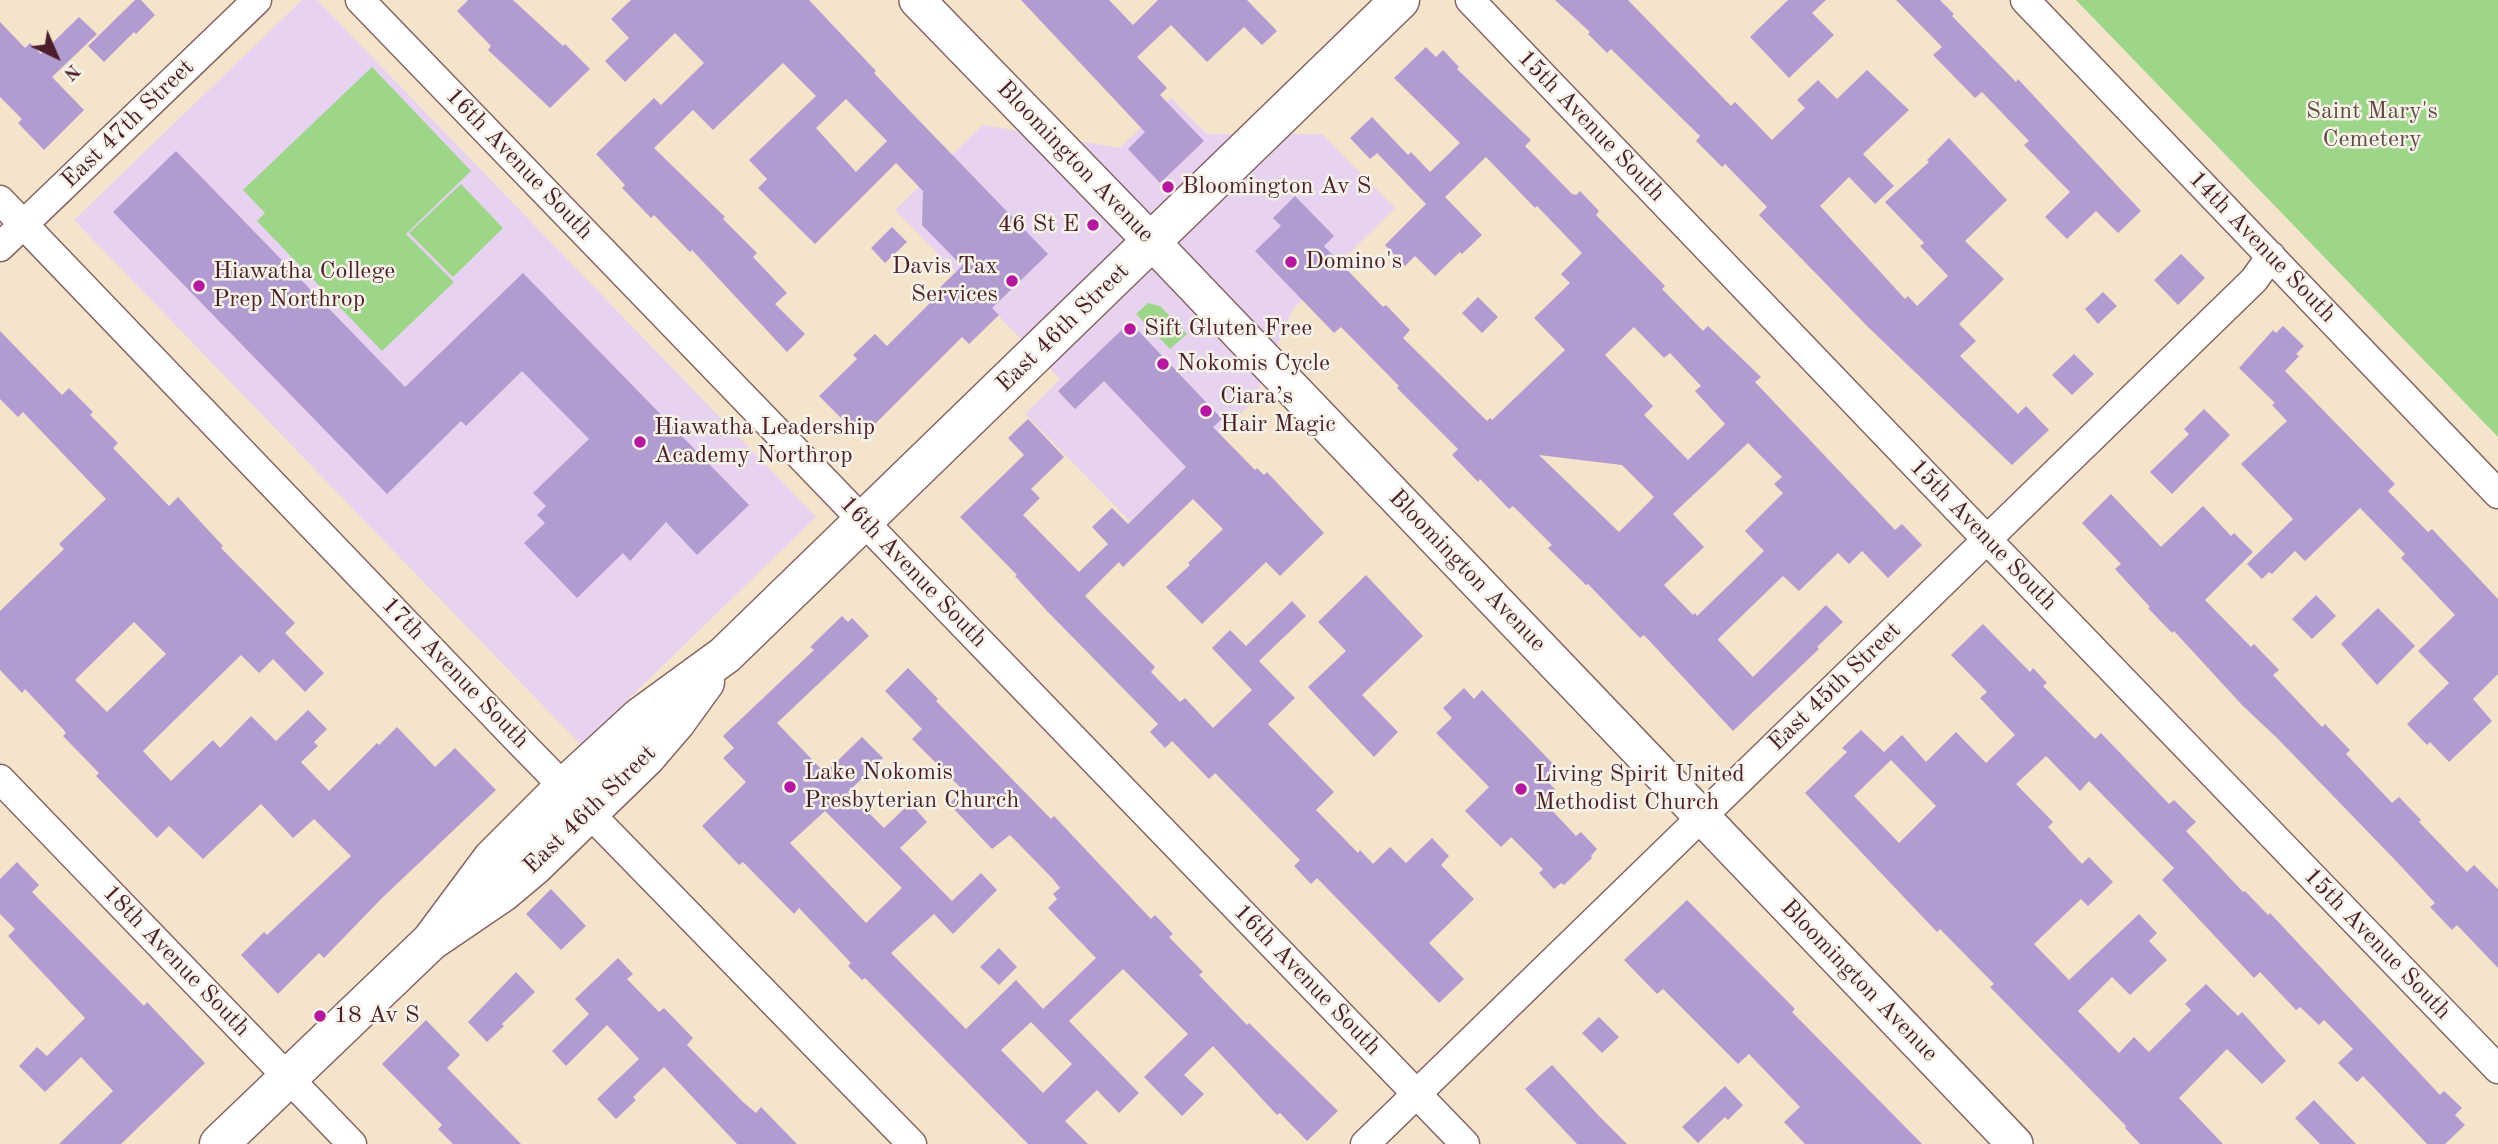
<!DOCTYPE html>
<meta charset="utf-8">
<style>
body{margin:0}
#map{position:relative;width:2498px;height:1144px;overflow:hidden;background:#f5e4cc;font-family:"Old Standard TT",serif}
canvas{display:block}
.north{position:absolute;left:21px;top:21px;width:70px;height:70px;-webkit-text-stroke:5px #f7f3e8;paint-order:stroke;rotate:136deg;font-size:19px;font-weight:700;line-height:28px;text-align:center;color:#4a1f2b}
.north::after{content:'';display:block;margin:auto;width:24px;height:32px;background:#4a1f2b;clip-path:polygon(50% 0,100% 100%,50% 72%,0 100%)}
</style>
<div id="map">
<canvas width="2498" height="1144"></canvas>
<div class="north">N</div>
</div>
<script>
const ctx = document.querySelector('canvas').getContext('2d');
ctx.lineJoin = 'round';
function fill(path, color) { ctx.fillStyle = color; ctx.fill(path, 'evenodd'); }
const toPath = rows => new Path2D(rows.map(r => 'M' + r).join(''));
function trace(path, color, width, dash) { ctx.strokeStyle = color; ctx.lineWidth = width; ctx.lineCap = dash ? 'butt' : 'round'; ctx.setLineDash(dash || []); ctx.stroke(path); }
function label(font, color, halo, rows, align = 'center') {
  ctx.font = font + ' "Old Standard TT",serif'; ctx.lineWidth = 5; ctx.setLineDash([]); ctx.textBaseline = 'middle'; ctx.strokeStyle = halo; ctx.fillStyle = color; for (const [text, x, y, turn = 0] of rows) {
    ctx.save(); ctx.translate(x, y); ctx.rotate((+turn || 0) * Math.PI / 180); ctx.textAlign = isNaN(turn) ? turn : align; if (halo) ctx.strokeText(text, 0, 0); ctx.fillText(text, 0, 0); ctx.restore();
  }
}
const built = toPath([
 [302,0,317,0,816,517,581,745,74,220],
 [1171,98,1207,134,1322,134,1395,208,1293,309,1253,402,1130,521,1025,414,1060,379,895,210,983,125,1120,148]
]);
const green = toPath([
 [2076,0,2498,0,2498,437],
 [372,67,471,171,406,234,454,282,382,351,257,221,265,213,243,190],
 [461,184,503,228,453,277,409,233],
 [1148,303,1160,306,1187,334,1170,349,1136,314]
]);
const building = toPath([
 [135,0,141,0,155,15,136,34,134,32,104,62,88,46],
 [468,0,513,0,563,46,565,44,590,69,550,108,488,50,491,46,457,11],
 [631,0,809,0,876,71,874,73,907,108,1048,254,992,308,999,315,969,344,962,337,861,438,819,396,857,359,853,355,875,334,887,346,930,303,927,300,962,266,922,225,923,191,896,163,815,244,758,188,767,179,749,160,816,96,783,63,713,130,693,110,654,148,725,217,723,219,757,253,753,257,787,293,775,304,805,334,787,352,692,250,690,252,654,215,651,218,622,188,625,185,596,154,654,98,661,105,704,63,675,33,625,82,605,61,629,38,611,19],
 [846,99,887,141,856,172,816,128],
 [1021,0,1109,0,1133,25,1158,0,1247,0,1277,31,1262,45,1244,27,1207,62,1171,25,1137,57,1167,88,1160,95,1204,141,1160,183,1128,149,1145,132],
 [1555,0,1628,0,1731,106,1735,102,1772,140,1805,108,1797,100,1818,80,1837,99,1867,70,1909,110,1863,154,1894,186,1875,204,1849,177,1820,206,1905,299,1908,296,1917,306,1948,276,1920,246,1924,243,1885,202,1929,162,1927,160,1949,138,2007,200,1965,241,2004,279,1959,324,1976,341,1960,356,2018,414,2026,406,2049,430,2012,465,1868,327,1759,215,1767,207,1725,164,1722,167,1696,141,1700,136,1611,49,1607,53,1588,34,1590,32],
 [1788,0,1826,0,1812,13,1834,35,1789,78,1750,37],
 [1896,0,1940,0,1954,14,1952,16,2016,82,2018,79,2141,211,2118,233,2096,211,2067,239,2045,217,2070,192,2024,145,2029,141,1982,92,1975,98,1933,55,1942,47],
 [79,17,97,34,52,77,84,110,44,150,18,123,22,119,0,97,0,22,25,48,30,43,41,54],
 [1426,47,1436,57,1443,50,1459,67,1457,69,1531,140,1525,146,1572,194,1576,195,1580,191,1599,211,1596,215,1665,286,1662,289,1703,331,1708,326,1761,377,1755,382,1895,530,1902,524,1922,545,1888,578,1862,551,1849,564,1838,553,1799,591,1783,576,1719,638,1718,640,1753,677,1826,605,1843,622,1817,647,1819,649,1733,731,1644,635,1640,638,1588,584,1586,585,1548,548,1552,545,1513,506,1509,509,1480,479,1478,482,1452,455,1458,449,1397,388,1399,386,1341,327,1334,333,1255,251,1281,226,1273,218,1295,196,1334,236,1324,246,1383,307,1386,305,1410,330,1403,338,1487,421,1490,418,1492,420,1565,350,1534,318,1570,283,1561,274,1582,253,1537,206,1535,208,1486,157,1445,197,1482,235,1462,254,1460,252,1435,276,1415,256,1405,266,1385,245,1426,204,1377,153,1370,159,1350,138,1372,117,1408,155,1411,152,1430,172,1460,143,1394,78],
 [1634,327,1664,358,1670,353,1701,386,1695,391,1725,424,1688,460,1644,415,1653,406,1605,355],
 [1748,443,1782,477,1774,484,1783,493,1745,531,1764,551,1697,616,1695,613,1693,615,1664,585,1704,547,1673,514],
 [1539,455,1622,465,1654,497,1619,532],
 [176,151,405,387,523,273,749,505,697,555,666,522,630,561,623,553,577,598,524,543,545,523,537,515,546,506,533,493,589,439,522,371,466,426,461,421,387,494,113,212],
 [892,227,907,242,885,263,871,248],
 [2181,254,2205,278,2178,305,2154,280],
 [2103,292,2117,306,2098,324,2085,309],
 [1478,297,1498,317,1482,333,1462,313],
 [1130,322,1222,419,1213,427,1255,470,1257,468,1264,475,1267,472,1324,533,1280,576,1266,562,1202,624,1166,587,1190,565,1188,563,1223,529,1193,499,1123,567,1119,562,1085,596,1155,667,1151,672,1180,702,1185,698,1213,728,1252,690,1212,648,1230,630,1246,646,1292,601,1306,616,1259,661,1295,698,1268,724,1334,792,1316,810,1358,853,1360,850,1373,864,1390,847,1406,863,1432,838,1449,856,1441,865,1474,899,1429,943,1464,979,1439,1003,1317,878,1311,884,1294,866,1300,860,1215,773,1209,779,1172,741,1165,748,1150,732,1158,724,1047,611,1015,576,1017,575,960,517,1024,455,1008,438,1028,419,1064,457,1031,489,1040,498,1023,515,1079,572,1108,544,1092,527,1112,508,1128,524,1186,467,1104,381,1075,409,1058,391],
 [2283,326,2304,346,2296,354,2299,356,2285,371,2395,484,2388,491,2428,532,2432,529,2498,599,2498,674,2473,699,2492,721,2449,762,2430,742,2427,745,2407,724,2449,683,2418,651,2455,615,2401,558,2405,554,2360,508,2305,561,2295,551,2272,574,2269,572,2262,579,2247,564,2293,519,2241,464,2287,421,2272,405,2275,403,2239,368,2273,330,2276,333],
 [0,331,62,395,69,388,93,412,90,415,118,443,113,448,169,506,178,497,198,519,223,546,221,548,295,623,285,633,324,673,305,692,273,659,259,673,241,655,143,751,171,781,213,740,220,748,251,716,276,741,308,710,327,729,314,742,318,746,301,762,329,791,377,743,379,745,397,727,435,767,455,748,496,790,381,899,324,958,319,953,278,994,241,955,264,932,267,935,351,856,314,819,293,838,261,804,203,859,169,826,157,838,96,776,99,773,63,736,66,733,63,729,25,689,22,693,0,670,0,611,64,549,59,544,106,499,23,412,18,417,0,399],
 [134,622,166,654,107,712,75,680],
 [2074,354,2094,374,2072,395,2052,375],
 [2204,409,2230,435,2172,494,2150,472,2189,434,2184,429],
 [2111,494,2161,547,2203,506,2231,536,2234,533,2253,552,2205,600,2251,647,2254,644,2279,670,2273,675,2322,727,2325,724,2350,750,2346,754,2392,803,2399,797,2421,820,2419,822,2467,872,2474,865,2498,889,2498,968,2457,925,2452,930,2430,907,2435,903,2398,863,2278,739,2242,705,2174,631,2172,633,2148,608,2150,607,2115,569,2121,564,2082,523],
 [1366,575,1423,636,1362,695,1398,732,1374,757,1308,687,1346,651,1318,622],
 [2316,595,2336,616,2312,639,2292,619],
 [2378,608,2415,646,2377,685,2341,644],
 [842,616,848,622,852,618,869,636,777,723,825,773,862,737,883,758,848,792,884,828,910,803,927,822,900,848,952,901,981,873,997,890,953,934,934,914,891,953,966,1029,1016,980,1043,1009,1096,958,1048,908,1057,899,1053,894,1060,888,1053,879,1010,835,992,849,949,804,963,790,912,739,922,729,885,691,908,668,938,699,936,701,1051,819,1054,816,1151,919,1155,915,1173,934,1169,937,1203,972,1199,975,1247,1025,1249,1023,1338,1111,1307,1141,1280,1113,1277,1115,1213,1046,1184,1075,1204,1094,1182,1116,1144,1077,1188,1034,1123,969,1069,1021,1139,1093,1119,1113,1097,1090,1065,1121,1088,1144,1028,1144,865,978,862,980,848,966,851,963,799,908,794,914,743,862,739,865,702,826,746,782,723,758,734,748,723,736,814,650,810,647],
 [825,811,902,888,866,923,790,843],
 [1031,1022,1072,1064,1043,1093,1001,1050],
 [1983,624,2030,672,2033,668,2047,683,2043,686,2095,739,2101,733,2169,804,2174,800,2196,822,2186,831,2243,892,2245,891,2268,915,2270,913,2440,1095,2444,1091,2462,1108,2455,1115,2465,1125,2445,1144,2427,1144,2363,1076,2357,1082,2338,1063,2353,1049,2324,1020,2319,1025,2300,1007,2296,1010,2260,972,2254,978,2162,880,2174,868,2089,781,2080,791,2046,756,2016,784,2053,822,2048,827,2082,864,2089,857,2113,882,2088,906,2081,899,2034,944,2069,980,2139,914,2157,933,2149,941,2167,960,2130,995,2112,977,2078,1011,2119,1053,2134,1037,2149,1052,2191,1010,2185,1004,2206,984,2238,1016,2242,1012,2286,1061,2262,1084,2227,1049,2179,1098,2223,1144,2140,1144,2125,1128,2126,1126,1990,987,1994,984,1940,929,1937,932,1805,793,1847,752,1842,748,1861,730,1884,752,1902,735,1926,762,1956,732,1986,763,2015,735,1980,698,1987,692,1951,655],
 [1891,760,1936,806,1899,843,1854,796],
 [1464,688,1474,699,1482,690,1559,770,1547,781,1556,790,1544,802,1576,836,1581,832,1597,849,1591,856,1592,858,1564,885,1561,883,1554,889,1539,873,1543,869,1511,837,1501,847,1465,811,1489,787,1436,733,1452,718,1443,708],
 [17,862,39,885,32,892,144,1006,147,1002,205,1063,121,1144,59,1144,113,1091,81,1057,45,1092,19,1066,37,1047,47,1056,85,1018,8,936,15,929,0,914,0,879],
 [551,889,586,926,561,950,526,914],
 [1687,900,1795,1009,1792,1012,1922,1144,1805,1144,1784,1122,1800,1107,1749,1054,1738,1064,1663,989,1657,994,1624,960],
 [999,948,1017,967,999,985,980,967],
 [618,958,633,974,627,979,659,1012,664,1008,693,1038,687,1045,743,1102,756,1113,761,1107,797,1144,737,1144,664,1067,633,1097,636,1100,616,1119,597,1099,639,1059,607,1025,566,1066,552,1051,589,1014,575,999],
 [516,972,535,992,502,1024,504,1026,487,1042,468,1022],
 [1599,1017,1619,1037,1602,1053,1582,1033],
 [426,1020,460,1055,447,1068,521,1144,453,1144,438,1129,442,1125,382,1064],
 [1552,1065,1600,1117,1627,1144,1577,1144,1525,1089],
 [1725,1086,1743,1105,1728,1120,1725,1117,1698,1143,1682,1127],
 [2314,1100,2356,1144,2320,1144,2295,1118]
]);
const minor = toPath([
 [360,0,1465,1144],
 [1470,0,1970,522,2498,1069],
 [2025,0,2498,494],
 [0,200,516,738,912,1144],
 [0,247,257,0],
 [0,779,352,1144],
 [1365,1144,2254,280,2271,256]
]);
const tertiary = toPath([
 [917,0,1152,242,2015,1144]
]);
const secondary = toPath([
 [431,941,492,859,564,787,640,717,725,655,1400,0],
 [219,1144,431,941,503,892,534,866,645,758,676,722,705,682]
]);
const markers = [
 [1168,187,7,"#b5179e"],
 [1093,225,7,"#b5179e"],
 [1291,262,7,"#b5179e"],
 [1012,281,7,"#b5179e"],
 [199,286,7,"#b5179e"],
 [1130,329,7,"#b5179e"],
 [1163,364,7,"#b5179e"],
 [1206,411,7,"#b5179e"],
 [640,442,7,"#b5179e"],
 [790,787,7,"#b5179e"],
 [1521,789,7,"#b5179e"],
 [320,1016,7,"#b5179e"]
];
const parkNames = [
 ["Saint Mary's",2372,112],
 ["Cemetery",2372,140]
];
const streetNames = [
 ["East 47th Street",128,124,-44],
 ["15th Avenue South",1591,126,46],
 ["Bloomington Avenue",1075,162,46],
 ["16th Avenue South",519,164,46],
 ["14th Avenue South",2262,247,46],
 ["East 46th Street",1063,328,-44],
 ["15th Avenue South",1983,535,46],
 ["Bloomington Avenue",1467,571,46],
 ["16th Avenue South",913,572,46],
 ["17th Avenue South",455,673,46],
 ["East 45th Street",1835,687,-44],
 ["East 46th Street",590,810,-44],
 ["15th Avenue South",2377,944,46],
 ["18th Avenue South",176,961,46],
 ["16th Avenue South",1307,980,46],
 ["Bloomington Avenue",1859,981,46]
];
const poiNames = [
 ["Bloomington Av S",1182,187],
 ["46 St E",1079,225,"right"],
 ["Domino's",1305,262],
 ["Davis Tax",998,267,"right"],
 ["Services",998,295,"right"],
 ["Hiawatha College",213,272],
 ["Prep Northrop",213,300],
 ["Sift Gluten Free",1144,329],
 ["Nokomis Cycle",1177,364],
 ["Ciara’s",1220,397],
 ["Hair Magic",1220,425],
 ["Hiawatha Leadership",654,428],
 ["Academy Northrop",654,456],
 ["Lake Nokomis",804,773],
 ["Presbyterian Church",804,801],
 ["Living Spirit United",1535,775],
 ["Methodist Church",1535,803],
 ["18 Av S",334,1016]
];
fill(built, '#e7d2ef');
fill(green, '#9dd688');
fill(building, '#b29bd1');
trace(minor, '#866463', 31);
trace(tertiary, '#866463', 38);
trace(secondary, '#866463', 41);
trace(minor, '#fff', 28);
trace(tertiary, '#fff', 35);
trace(secondary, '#fff', 38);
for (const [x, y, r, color] of markers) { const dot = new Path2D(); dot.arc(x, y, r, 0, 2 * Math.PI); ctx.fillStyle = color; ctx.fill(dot); trace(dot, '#f7f3e8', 2.5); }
label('24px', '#5f4d42', '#f7f3e8', parkNames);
label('24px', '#4a1f2b', '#f7f3e8', streetNames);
label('24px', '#4a1f2b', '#f7f3e8', poiNames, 'left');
</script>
